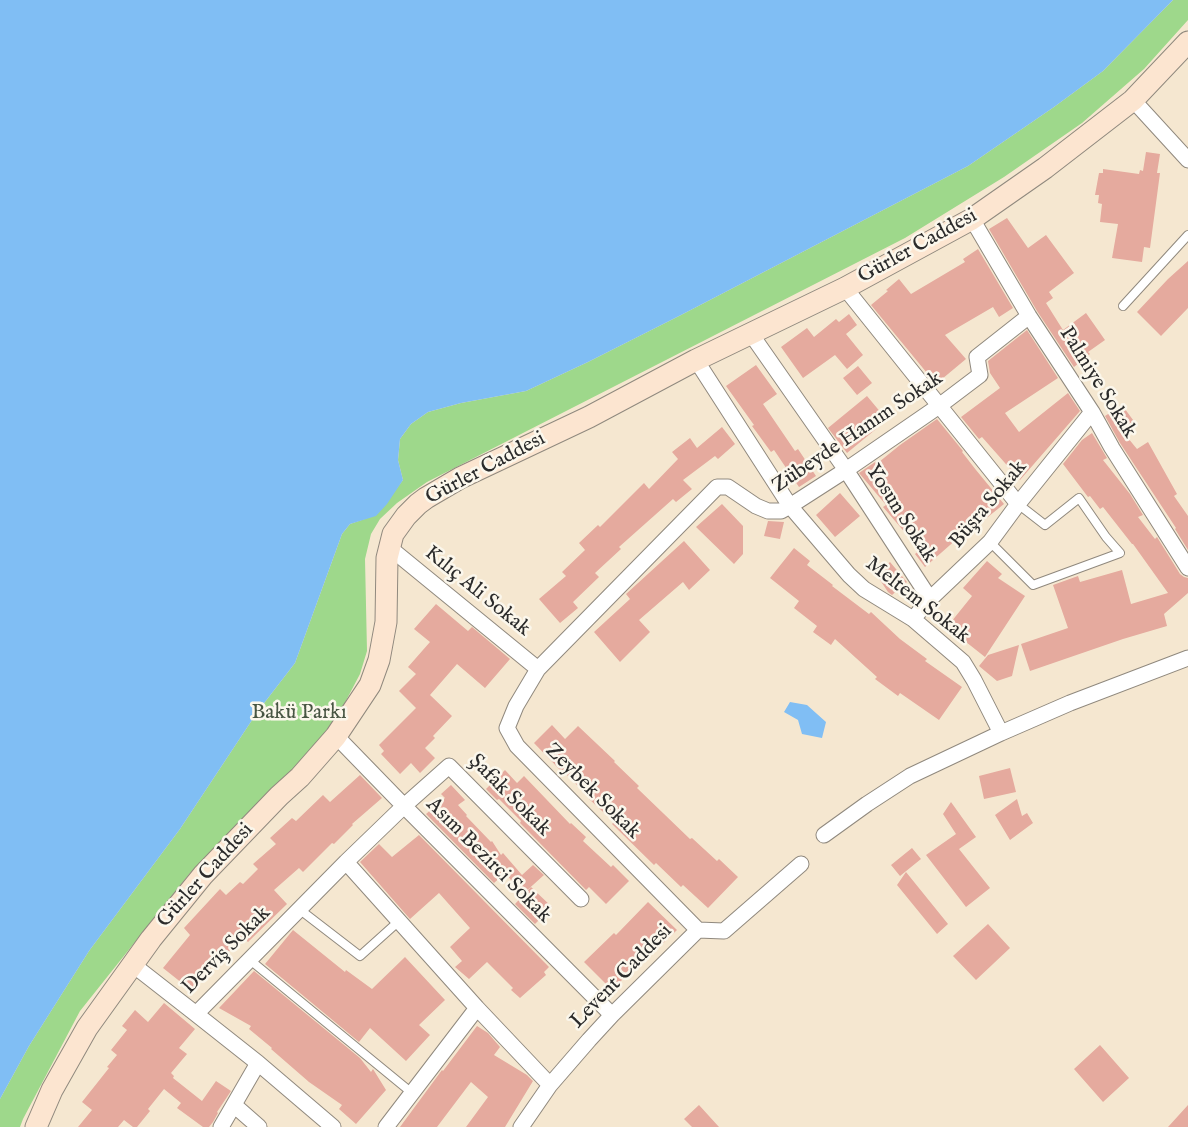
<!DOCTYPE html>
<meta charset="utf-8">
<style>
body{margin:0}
canvas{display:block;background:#f5e7d0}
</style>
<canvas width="1188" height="1127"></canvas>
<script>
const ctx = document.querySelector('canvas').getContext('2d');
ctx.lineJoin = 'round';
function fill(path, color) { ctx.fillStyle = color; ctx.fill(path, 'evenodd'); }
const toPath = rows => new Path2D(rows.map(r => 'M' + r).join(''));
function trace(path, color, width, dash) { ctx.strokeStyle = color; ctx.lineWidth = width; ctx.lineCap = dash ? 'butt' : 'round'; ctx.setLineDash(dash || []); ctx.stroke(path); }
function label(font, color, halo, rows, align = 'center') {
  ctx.font = font + ' "IM FELL English",serif'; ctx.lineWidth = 5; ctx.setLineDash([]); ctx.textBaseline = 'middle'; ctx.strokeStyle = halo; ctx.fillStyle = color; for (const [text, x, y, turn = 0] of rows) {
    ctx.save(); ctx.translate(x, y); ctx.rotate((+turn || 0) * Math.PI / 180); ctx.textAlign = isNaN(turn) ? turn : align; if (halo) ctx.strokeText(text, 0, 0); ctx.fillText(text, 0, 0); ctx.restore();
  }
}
const green = toPath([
 [1173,0,1188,0,1188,20,1144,69,1082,123,1004,177,905,238,427,482,397,503,380,519,371,534,365,559,367,651,360,674,330,731,300,766,190,873,80,1011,23,1119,20,1127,0,1127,0,1099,29,1046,89,951,180,829,258,711,295,663,342,534,350,524,376,515,403,480,398,460,400,439,411,424,428,412,461,403,526,391,588,362,681,315,968,166,1054,107,1103,71]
]);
const water = toPath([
 [0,0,1173,0,1103,71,1054,107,968,166,681,315,588,362,526,391,461,403,428,412,411,424,400,439,398,460,403,480,387,504,376,516,350,524,342,534,295,663,258,711,180,829,89,951,29,1046,0,1099],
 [790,702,807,705,826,722,822,738,802,734,798,720,784,712]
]);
const building = toPath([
 [1146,152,1160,154,1157,173,1160,173,1150,248,1144,247,1142,262,1112,258,1118,224,1100,222,1102,204,1098,203,1099,195,1095,195,1099,173,1103,173,1103,169,1139,174,1140,170,1143,171],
 [1007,218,1028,248,1046,235,1074,273,1049,292,1053,298,1046,303,1063,330,1086,313,1105,340,1088,352,1090,354,1074,367,1037,311,989,229],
 [978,249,1013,308,999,317,993,307,945,335,966,359,936,384,871,305,888,291,886,290,899,279,911,294,965,262,963,259],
 [1188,261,1188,308,1161,336,1137,312,1168,279],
 [849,314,857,325,846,334,863,355,847,369,835,355,803,378,781,347,807,328,814,337,836,319,839,322],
 [1027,330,1058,378,1005,413,1019,432,1068,393,1080,411,1020,480,982,437,979,439,961,417,1000,388,990,373,988,361],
 [756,365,777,394,763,404,795,451,798,449,816,476,799,487,774,450,771,452,752,426,754,425,726,386],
 [858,366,872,383,857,395,843,378],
 [867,396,887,420,847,453,828,428],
 [1122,405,1136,424,1123,432,1137,449,1148,442,1177,494,1174,496,1188,516,1188,550,1175,529,1176,528,1120,443,1105,416],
 [937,419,963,451,962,452,976,470,1004,504,968,533,966,531,925,567,915,554,920,550,883,507,886,505,859,473,878,460,879,462,900,445],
 [722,427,735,444,718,459,715,456,683,480,692,489,676,502,673,499,619,547,621,549,595,573,599,577,573,602,578,608,560,623,539,599,566,576,562,572,585,550,579,543,598,525,600,527,644,483,649,489,678,459,672,452,690,438,697,448],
 [1092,433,1107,458,1103,460,1130,494,1143,515,1138,517,1155,539,1157,537,1180,574,1184,577,1188,578,1188,593,1164,614,1167,626,1123,639,1030,671,1021,644,1068,628,1053,585,1078,576,1080,582,1122,570,1131,604,1168,593,1133,544,1132,544,1103,507,1100,509,1090,496,1088,497,1063,464,1082,440],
 [840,493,860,516,835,537,816,515],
 [722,504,743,526,743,554,734,564,696,527],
 [768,521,784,522,780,539,764,536],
 [684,541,710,570,689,590,683,582,639,620,650,632,620,662,594,632,630,599,626,594],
 [794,548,810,561,807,565,833,585,832,586,869,614,871,612,900,639,927,659,925,661,962,687,939,720,900,693,898,696,875,679,877,677,835,639,831,645,813,632,817,626,794,608,799,601,770,578],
 [987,561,1002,574,998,578,1025,596,985,657,947,627,972,596,963,588],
 [890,562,907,582,892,595,888,592,876,574],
 [436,604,468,631,472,627,510,659,485,688,457,664,430,695,452,716,433,736,435,738,425,748,435,758,420,773,411,763,400,774,381,754,384,751,379,745,416,708,399,691,416,674,408,667,430,642,414,629],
 [1019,645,1012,676,997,681,979,666,988,655],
 [552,725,565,739,578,726,615,761,614,762,639,786,637,788,690,839,692,838,717,861,719,859,738,877,708,908,683,885,681,887,656,863,654,865,612,824,614,822,589,799,590,798,561,769,560,770,534,743],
 [1010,768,1016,792,984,799,979,776],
 [505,770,517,783,524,776,570,824,571,823,586,837,583,841,611,867,613,865,629,881,606,904,589,887,586,890,520,823,521,821,499,799,497,800,486,789],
 [360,775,382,798,352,824,353,825,334,844,332,843,303,872,299,868,274,890,287,904,248,942,243,937,219,962,217,960,192,991,163,968,190,935,184,928,220,889,226,895,240,882,243,884,258,869,253,864,276,844,270,838,292,818,296,821,323,795,330,802],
 [451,785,465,800,458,805,467,815,466,816,491,842,492,841,501,855,503,853,522,875,533,865,544,875,523,894,505,873,494,883,426,814,445,798,441,794],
 [1017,799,1022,816,1027,813,1033,823,1010,840,995,815],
 [951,802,976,837,959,849,990,888,966,907,926,855,956,834,943,814],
 [419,835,549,967,544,972,546,975,520,998,511,990,513,988,487,962,469,979,455,967,462,961,450,947,470,928,439,893,410,919,360,862,379,844,392,857],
 [912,848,921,859,900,876,891,865],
 [906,872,948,924,937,934,897,885],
 [531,887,552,907,535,924,515,904],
 [648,902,677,930,651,955,649,953,612,990,584,962,614,933,616,935],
 [988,924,1010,948,976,980,953,956],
 [293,930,345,972,346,970,372,989,405,957,445,1000,419,1025,430,1035,406,1061,370,1028,359,1042,265,964],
 [254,971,360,1058,371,1072,373,1069,386,1090,356,1124,339,1109,342,1105,309,1082,271,1049,272,1048,249,1029,251,1026,219,1008],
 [164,1003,195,1029,179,1048,187,1054,171,1073,174,1076,173,1078,202,1101,216,1081,231,1091,217,1112,218,1113,213,1122,209,1127,203,1127,177,1108,181,1103,164,1089,148,1109,150,1111,137,1127,133,1127,124,1120,118,1127,78,1127,92,1110,82,1102,109,1068,107,1067,117,1055,111,1050,127,1030,122,1026,135,1010,148,1022],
 [477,1026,488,1033,500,1047,494,1055,527,1075,533,1081,505,1127,466,1127,488,1097,471,1082,437,1127,400,1127,442,1070,443,1071],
 [1100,1045,1129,1078,1103,1102,1074,1069],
 [699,1105,719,1127,692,1127,684,1119],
 [1188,1105,1188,1127,1168,1127]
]);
const lane = toPath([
 [1123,306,1188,235],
 [990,542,1033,585,1120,553,1106,537,1079,498,1045,525,1018,504],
 [299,909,360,956,399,921],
 [250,960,412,1093]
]);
const street = toPath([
 [1133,100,1188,160],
 [972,219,1029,316,1092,412,1112,448,1188,568],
 [845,288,1018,504],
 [751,334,846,470,930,599],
 [696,360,790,506,849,575,864,589,913,619,963,662,974,680,1001,733],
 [390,548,538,669],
 [913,619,930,599,990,542,1018,504,1092,412],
 [336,736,404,806,612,1015],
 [824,835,867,804,910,776,1001,733,1070,703,1188,658],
 [346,862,477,1008,550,1085],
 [698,930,517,746,507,728,516,706,538,669,717,487,728,487,756,506,768,511,781,511,790,506,846,470,939,406,980,375,977,357,1029,316],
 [132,964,196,1014,346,862,404,806,449,766,581,899],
 [196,1014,258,1063,333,1127],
 [234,1105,259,1127],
 [221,1127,258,1063],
 [386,1127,477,1008],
 [521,1127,550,1085,589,1040,612,1015,698,930,724,931,801,864]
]);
const secondary = toPath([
 [36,1127,52,1090,87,1028,151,939,203,875,279,796,300,777,336,736,370,685,379,660,386,622,387,558,393,534,406,516,418,504,426,498,460,478,589,417,696,360,845,288,972,219,1045,168,1133,100,1188,42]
]);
const streetNames = [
 ["Gürler Caddesi",918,247,-29],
 ["Palmiye Sokak",1097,383,58],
 ["Zübeyde Hanım Sokak",858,433,-34],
 ["Gürler Caddesi",486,469,-28],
 ["Büşra Sokak",989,505,-50],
 ["Yosun Sokak",900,514,57],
 ["Kılıç Ali Sokak",477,592,39],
 ["Meltem Sokak",917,601,38],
 ["Zeybek Sokak",592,792,45],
 ["Şafak Sokak",509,796,45],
 ["Asım Bezirci Sokak",488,861,45],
 ["Gürler Caddesi",206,876,-48],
 ["Derviş Sokak",227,951,-45],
 ["Levent Caddesi",622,977,-46]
];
const parkNames = [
 ["Bakü Parkı",299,714]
];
fill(green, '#9ed88b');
fill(water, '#80bef4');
fill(building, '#e5aa9e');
trace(lane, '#90897e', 10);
trace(street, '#90897e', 17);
trace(secondary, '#90897e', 23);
trace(lane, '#fff', 8);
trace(street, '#fff', 15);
trace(secondary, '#fce5d0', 21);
label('21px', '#2b2b2b', '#fbf7ec', streetNames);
label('21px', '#485643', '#fbf7ec', parkNames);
</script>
